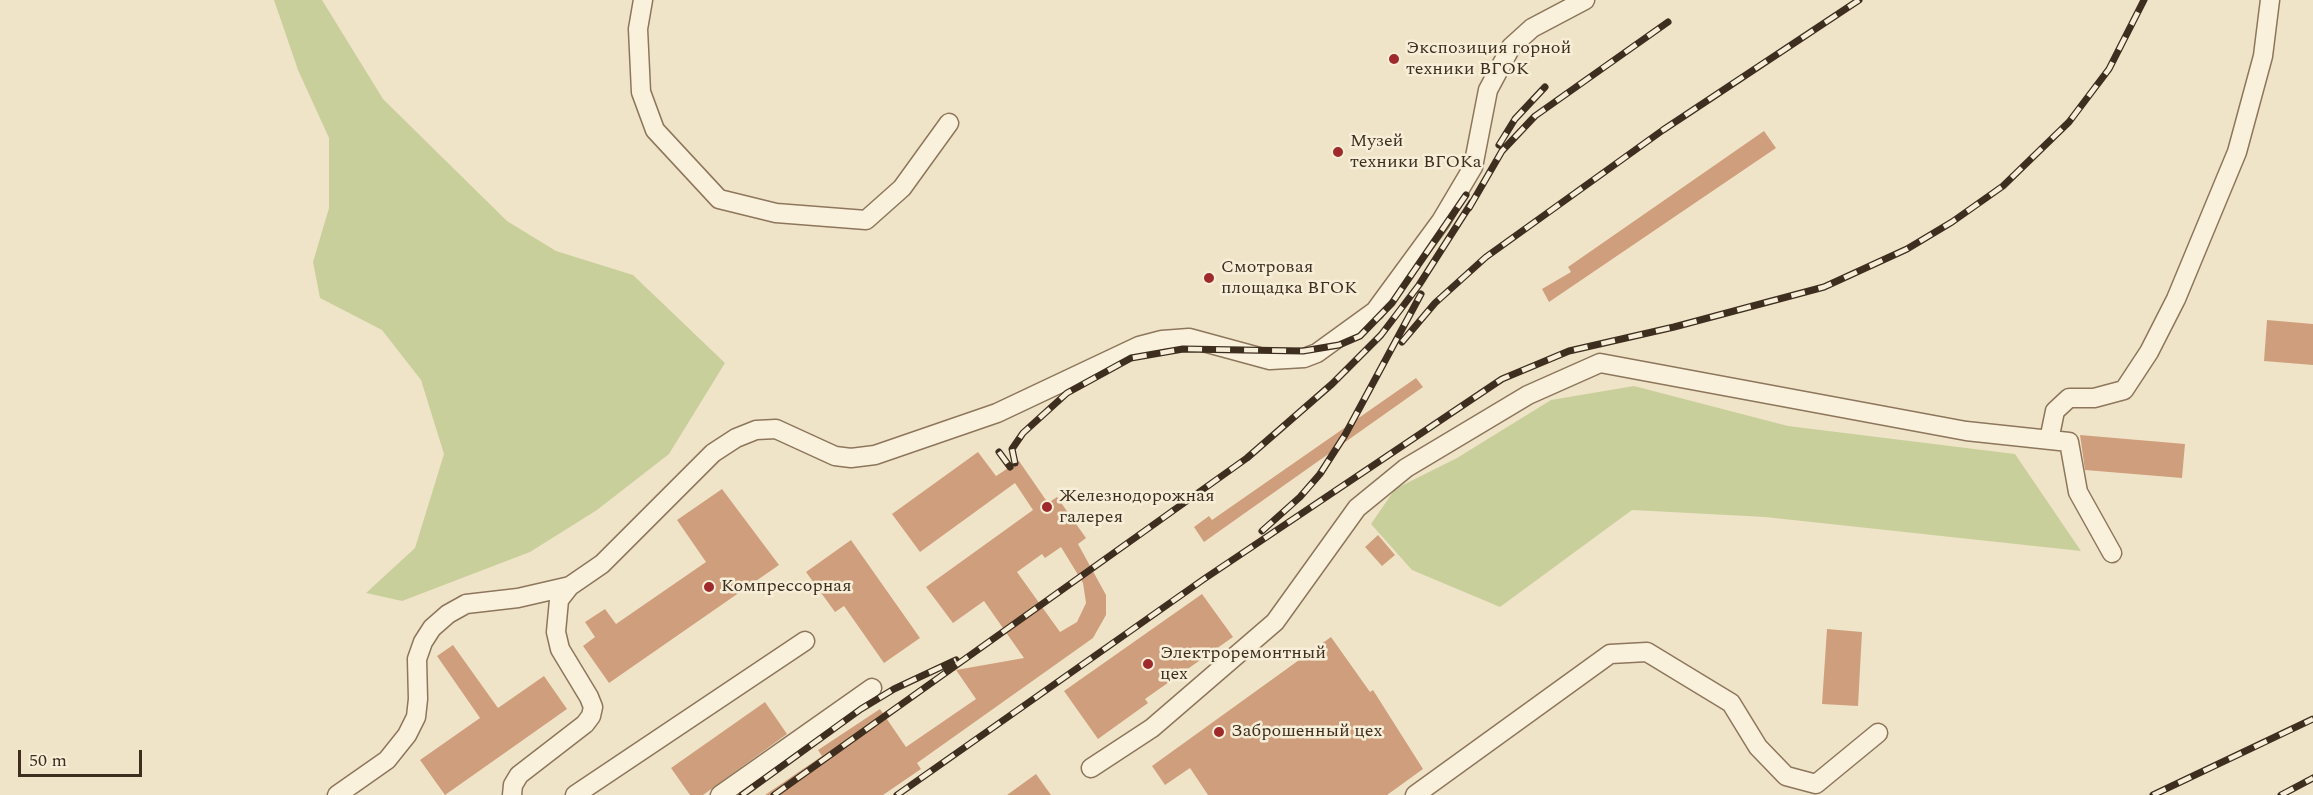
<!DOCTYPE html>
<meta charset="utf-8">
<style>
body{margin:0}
#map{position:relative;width:2313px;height:795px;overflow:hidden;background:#f0e4c8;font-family:Spectral,serif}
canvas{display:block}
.scale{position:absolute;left:18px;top:750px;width:124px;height:27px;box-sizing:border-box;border:3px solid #3d2e20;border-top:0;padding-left:8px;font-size:18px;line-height:21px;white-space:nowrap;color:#3d2e20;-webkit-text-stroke:4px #f7eed8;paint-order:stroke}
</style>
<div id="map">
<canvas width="2313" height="795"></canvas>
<div class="scale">50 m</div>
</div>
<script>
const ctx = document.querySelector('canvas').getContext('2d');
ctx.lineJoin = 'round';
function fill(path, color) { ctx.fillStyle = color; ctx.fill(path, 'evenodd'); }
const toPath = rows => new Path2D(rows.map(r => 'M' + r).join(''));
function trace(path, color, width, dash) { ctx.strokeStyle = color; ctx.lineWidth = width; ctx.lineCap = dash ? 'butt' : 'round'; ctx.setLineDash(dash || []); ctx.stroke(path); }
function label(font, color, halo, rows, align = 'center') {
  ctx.font = font + ' Spectral,serif'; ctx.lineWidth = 5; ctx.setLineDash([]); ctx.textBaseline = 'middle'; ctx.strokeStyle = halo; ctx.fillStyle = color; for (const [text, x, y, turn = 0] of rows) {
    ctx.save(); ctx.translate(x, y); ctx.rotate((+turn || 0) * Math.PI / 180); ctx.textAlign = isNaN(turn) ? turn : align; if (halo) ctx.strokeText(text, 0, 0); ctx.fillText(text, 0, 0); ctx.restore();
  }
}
const green = toPath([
 [274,0,322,0,383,99,507,221,556,251,633,275,725,363,669,454,597,510,530,552,402,601,366,593,415,548,444,454,421,380,382,330,320,298,313,262,329,208,329,138,298,70],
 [1634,386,1788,426,2015,454,2081,551,1765,517,1632,510,1500,607,1412,570,1371,524,1395,489,1457,458,1551,400]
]);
const building = toPath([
 [1764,131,1776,148,1549,302,1542,289,1571,272,1568,267],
 [2267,320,2313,324,2313,365,2264,361],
 [1416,378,1423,387,1204,542,1194,527,1209,516,1212,520],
 [2080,435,2185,444,2182,478,2085,470],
 [978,452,996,476,1019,461,1048,503,1057,497,1086,538,1078,544,1106,595,1106,615,1093,638,917,763,921,769,883,795,765,795,822,756,818,750,880,709,906,747,976,699,956,670,1024,658,984,601,953,623,926,587,1033,510,1015,483,920,552,892,514],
 [1061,547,1083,583,1086,603,1077,622,1060,632,1017,572,1042,554,1045,558],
 [722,489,779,565,609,683,583,646,595,637,585,622,605,609,616,624,706,562,677,520],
 [1378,535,1395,555,1382,566,1365,547],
 [851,540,920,638,884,663,844,606,835,612,806,572],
 [1202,594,1233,637,1145,699,1148,703,1098,739,1064,691],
 [1827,629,1862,632,1858,706,1822,704],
 [1331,637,1370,692,1373,690,1423,769,1387,795,1208,795,1190,768,1165,785,1152,766],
 [453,645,498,708,544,676,567,709,445,795,420,760,480,718,437,656],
 [765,702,787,734,703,795,690,795,671,768],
 [1036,774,1051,795,1007,795]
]);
const minor = toPath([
 [643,0,638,29,641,92,655,130,719,199,776,213,866,220,902,188,949,123],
 [2049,440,2055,411,2069,398,2094,398,2124,390,2149,352,2176,299,2237,152,2263,56,2270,0],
 [1091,768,1152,728,1275,622,1357,508,1406,468,1528,395,1600,363,1966,431,2069,442,2078,492,2112,553],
 [337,795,387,760,407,735,416,717,418,699,417,659,423,642,432,628,448,614,466,604,518,598,570,586],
 [512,795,513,785,519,775,585,724,591,716,593,707,589,697,560,649,556,632,559,600,570,586,602,564,713,453,736,438,756,430,776,429,835,456,851,458,875,455,997,413,1139,346,1162,340,1189,338,1270,360,1304,358,1317,353,1375,311,1441,221,1473,167,1488,90,1511,47,1532,28,1585,0],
 [575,795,805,641],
 [720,795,872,688],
 [1415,795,1610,654,1647,652,1731,703,1758,747,1786,776,1816,784,1878,733]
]);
const rail = toPath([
 [1499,145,1515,119,1545,87],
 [1469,208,1502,151,1535,116,1668,22],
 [1402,342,1435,303,1486,257,1663,130,1859,0],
 [999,452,1010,467],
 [1015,463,1012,449,1023,433,1067,393,1131,358,1183,349,1303,351,1339,345,1360,336,1392,303,1466,195],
 [1262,531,1300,497,1320,474,1345,435,1421,294],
 [742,795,861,709,894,689,956,660],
 [774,795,1247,458,1332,384,1381,335,1419,285,1472,202],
 [897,795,1204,579,1502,379,1569,351,1674,327,1824,287,1907,249,1952,222,2003,186,2069,122,2109,69,2144,0],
 [2153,795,2313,719],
 [2281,795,2313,778]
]);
const markers = [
 [1394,59,6,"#9e2a2b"],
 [1338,152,6,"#9e2a2b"],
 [1209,278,6,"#9e2a2b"],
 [1047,507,6,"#9e2a2b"],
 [709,587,6,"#9e2a2b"],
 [1148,664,6,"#9e2a2b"],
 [1219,732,6,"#9e2a2b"]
];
const poiNames = [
 ["Экспозиция горной",1406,49],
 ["техники ВГОК",1406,70],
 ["Музей",1350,142],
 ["техники ВГОКа",1350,163],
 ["Смотровая",1221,268],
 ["площадка ВГОК",1221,289],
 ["Железнодорожная",1059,497],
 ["галерея",1059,518],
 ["Компрессорная",721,587],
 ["Электроремонтный",1160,654],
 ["цех",1160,675],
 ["Заброшенный цех",1231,732]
];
fill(green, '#c9cf9b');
fill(building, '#cf9f7d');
trace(minor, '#8d765c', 21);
trace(minor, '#faf1dc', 18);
trace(rail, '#3d2e20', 7);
trace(rail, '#f7eed8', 4.5, [14]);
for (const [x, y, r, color] of markers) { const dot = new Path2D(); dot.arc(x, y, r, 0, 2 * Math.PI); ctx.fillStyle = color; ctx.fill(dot); trace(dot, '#f7eed8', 2); }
label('18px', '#3d2e20', '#f7eed8', poiNames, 'left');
</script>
